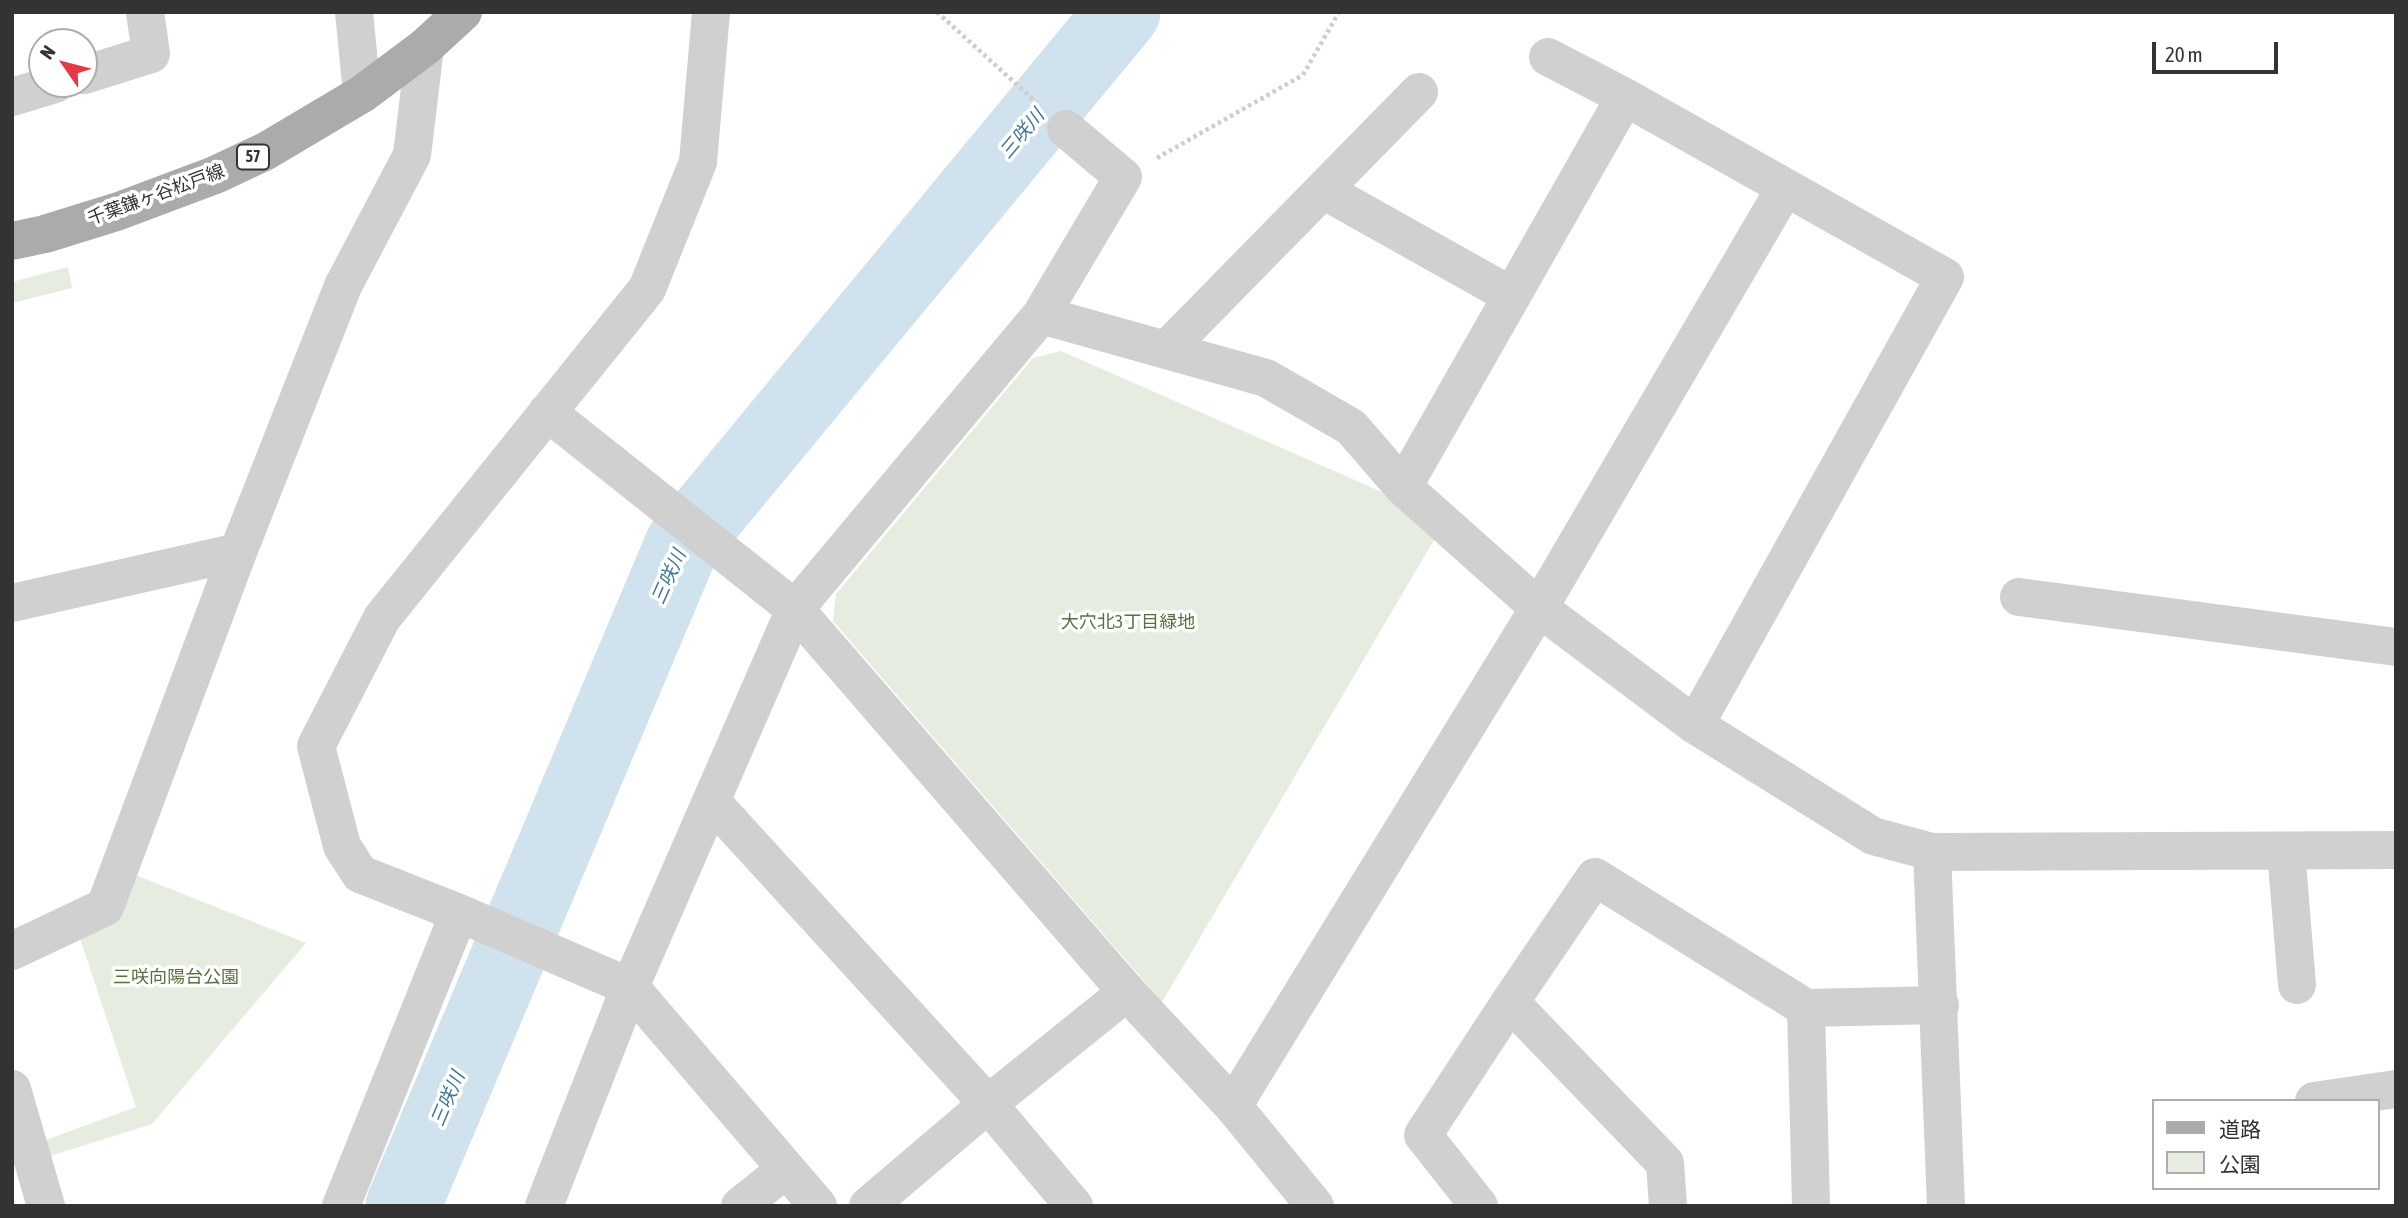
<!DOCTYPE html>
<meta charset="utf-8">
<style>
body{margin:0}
#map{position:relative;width:2408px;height:1218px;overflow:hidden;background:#fff;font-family:"Asap Condensed","Noto Sans JP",sans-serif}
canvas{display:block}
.frame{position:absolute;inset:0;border:14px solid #333;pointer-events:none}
.legend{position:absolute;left:2152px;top:1099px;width:228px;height:91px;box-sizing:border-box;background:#fff;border:2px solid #adadad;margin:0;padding:9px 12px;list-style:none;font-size:21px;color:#333}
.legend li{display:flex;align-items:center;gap:14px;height:35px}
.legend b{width:35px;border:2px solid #adadad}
.north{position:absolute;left:28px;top:28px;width:70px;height:70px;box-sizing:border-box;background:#fff;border:2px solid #adadad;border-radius:50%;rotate:305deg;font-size:19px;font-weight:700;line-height:28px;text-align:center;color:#333}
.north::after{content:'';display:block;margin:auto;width:24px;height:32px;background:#e63946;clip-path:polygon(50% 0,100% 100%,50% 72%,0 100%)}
.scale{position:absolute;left:2152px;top:42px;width:126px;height:32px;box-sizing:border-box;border:4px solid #333;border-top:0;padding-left:9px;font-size:21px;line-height:24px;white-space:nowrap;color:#333;-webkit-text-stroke:5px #fff;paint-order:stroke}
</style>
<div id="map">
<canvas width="2408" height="1218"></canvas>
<div class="frame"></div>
<ul class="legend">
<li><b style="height:9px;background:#ababab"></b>道路</li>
<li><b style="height:19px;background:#e6ecdf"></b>公園</li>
</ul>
<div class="north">N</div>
<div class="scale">20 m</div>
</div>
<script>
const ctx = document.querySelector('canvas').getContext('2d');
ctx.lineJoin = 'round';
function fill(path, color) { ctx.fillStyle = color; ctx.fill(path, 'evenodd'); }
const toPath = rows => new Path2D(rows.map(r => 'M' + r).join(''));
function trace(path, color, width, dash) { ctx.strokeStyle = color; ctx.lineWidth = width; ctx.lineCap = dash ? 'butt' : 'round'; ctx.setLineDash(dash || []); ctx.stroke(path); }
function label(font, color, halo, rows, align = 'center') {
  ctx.font = font + ' "Asap Condensed","Noto Sans JP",sans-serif'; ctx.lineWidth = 7; ctx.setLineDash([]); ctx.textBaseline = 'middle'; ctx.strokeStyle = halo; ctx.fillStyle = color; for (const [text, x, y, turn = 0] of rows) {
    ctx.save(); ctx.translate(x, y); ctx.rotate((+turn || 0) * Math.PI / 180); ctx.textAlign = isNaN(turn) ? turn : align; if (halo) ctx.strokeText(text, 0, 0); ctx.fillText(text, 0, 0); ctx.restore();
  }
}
const green = toPath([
 [68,267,72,288,12,303,12,282],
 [1061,351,1382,492,1434,540,1162,1002,833,621,836,594,1033,358],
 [133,874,306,943,152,1124,50,1156,43,1141,136,1107,80,938]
]);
const river = toPath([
 [403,1206,682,545,1123,12]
]);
const path = toPath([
 [937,12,1037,103],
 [1157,158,1303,75,1339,12]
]);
const minor = toPath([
 [354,12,362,94],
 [711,12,698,162,647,289,382,618,316,746,342,846,360,874,459,913,630,987,818,1206],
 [1548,57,1625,97],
 [84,75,151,54,145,12],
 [12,97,55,84],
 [1323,190,1512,296],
 [1041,315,1266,378,1351,427,1403,487,1539,608,1695,725,1873,836,1932,852,2396,850],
 [1166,350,1419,92],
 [1403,487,1625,97,1945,277,1695,725],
 [2019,597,2396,647],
 [12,603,238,552],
 [712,802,988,1104,1074,1206],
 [2286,851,2297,985],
 [1932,852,1946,1206],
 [12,951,105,907,238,552,343,286,412,155,425,47],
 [1510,1002,1665,1163,1668,1206],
 [1806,1008,1811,1206],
 [12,1089,46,1206],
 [2314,1101,2396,1089],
 [1233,1106,1539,608,1785,188],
 [341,1206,459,913],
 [544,1206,630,987,795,609,1041,315,1123,177,1066,129],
 [740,1206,785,1170],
 [868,1206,988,1104,1127,992],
 [1479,1206,1423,1135,1510,1002,1595,877,1806,1008,1940,1005]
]);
const tertiary = toPath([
 [547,412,795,609,1127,992,1233,1106,1315,1206]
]);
const primary = toPath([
 [12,241,45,234,119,211,215,175,266,151,362,94,425,47,463,12]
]);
const shields = [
 [253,157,32]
];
const shieldNames = [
 ["57",253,157]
];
const streetNames = [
 ["千葉鎌ヶ谷松戸線",156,195,-20]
];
const parkNames = [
 ["大穴北3丁目緑地",1128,622],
 ["三咲向陽台公園",176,977]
];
const waterNames = [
 ["三咲川",1022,134,-50],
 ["三咲川",669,577,-66],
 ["三咲川",448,1099,-67]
];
fill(green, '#e6ecdf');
trace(river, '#cfe2ee', 75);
trace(path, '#cdcdcd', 4.5, [3.5, 3.5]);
trace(minor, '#d0d0d0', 38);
trace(tertiary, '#d0d0d0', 38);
trace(primary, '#ababab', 38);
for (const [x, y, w] of shields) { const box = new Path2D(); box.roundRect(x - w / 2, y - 12.5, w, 25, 5); ctx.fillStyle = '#fff'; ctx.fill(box); trace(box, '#333', 2); }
label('bold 16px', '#333', null, shieldNames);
label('18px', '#333', '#fff', streetNames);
label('18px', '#56703f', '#fff', parkNames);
label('italic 19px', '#3f7597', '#fff', waterNames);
</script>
